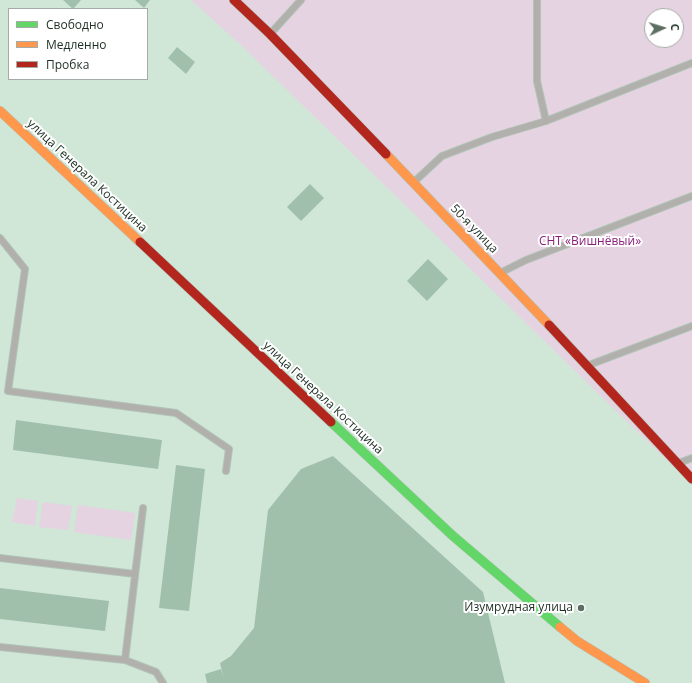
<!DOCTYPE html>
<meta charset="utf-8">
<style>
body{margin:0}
#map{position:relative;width:692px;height:683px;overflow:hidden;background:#d0e7d7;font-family:"Open Sans",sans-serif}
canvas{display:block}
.legend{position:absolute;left:8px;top:8px;width:140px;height:72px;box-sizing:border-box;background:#fff;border:1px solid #a5aba7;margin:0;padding:5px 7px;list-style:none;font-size:12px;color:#1d2e23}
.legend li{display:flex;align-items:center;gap:8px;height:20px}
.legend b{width:20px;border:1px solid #a5aba7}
.north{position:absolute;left:644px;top:8px;width:40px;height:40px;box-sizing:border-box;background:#fff;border:1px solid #a5aba7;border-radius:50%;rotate:86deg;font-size:11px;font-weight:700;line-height:16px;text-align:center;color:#1d2e23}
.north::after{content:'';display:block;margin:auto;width:14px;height:18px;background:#5c6f62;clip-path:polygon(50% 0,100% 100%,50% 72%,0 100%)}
</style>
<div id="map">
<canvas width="692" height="683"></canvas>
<ul class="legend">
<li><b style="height:5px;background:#63d668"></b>Свободно</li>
<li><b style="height:5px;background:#ff974d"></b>Медленно</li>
<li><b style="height:5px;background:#b3261e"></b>Пробка</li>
</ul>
<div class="north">С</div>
</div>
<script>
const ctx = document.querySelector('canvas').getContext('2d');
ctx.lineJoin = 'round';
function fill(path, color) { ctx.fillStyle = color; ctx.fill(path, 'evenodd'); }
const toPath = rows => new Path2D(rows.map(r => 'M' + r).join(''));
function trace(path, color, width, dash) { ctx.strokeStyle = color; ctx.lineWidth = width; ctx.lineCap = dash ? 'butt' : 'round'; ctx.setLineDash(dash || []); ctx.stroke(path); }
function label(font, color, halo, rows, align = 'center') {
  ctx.font = font + ' "Open Sans",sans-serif'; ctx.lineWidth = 4; ctx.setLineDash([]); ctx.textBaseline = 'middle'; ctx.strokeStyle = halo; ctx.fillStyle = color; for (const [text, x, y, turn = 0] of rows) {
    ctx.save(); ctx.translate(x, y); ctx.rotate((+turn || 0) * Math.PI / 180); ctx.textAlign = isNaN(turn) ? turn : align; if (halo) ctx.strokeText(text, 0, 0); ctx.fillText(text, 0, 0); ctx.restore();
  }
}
const green = toPath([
 [191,0,692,0,692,485,242,46],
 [652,16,676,16,676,40,652,40],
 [17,498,38,501,35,526,12,522],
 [43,502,72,506,68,530,39,527],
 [78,505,135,513,131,540,74,532]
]);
const building = toPath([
 [63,0,81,0,73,9],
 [135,0,150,0,144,8],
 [177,47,195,62,186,74,168,58],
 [310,184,324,198,301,221,287,207],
 [428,259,448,279,427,301,407,281],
 [16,420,162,440,158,469,13,450],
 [333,456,483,592,505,683,207,683,205,674,221,669,224,679,220,663,231,656,254,628,268,510,301,469],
 [176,465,205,469,189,611,159,608],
 [0,588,109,601,105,631,0,619]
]);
const lane = toPath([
 [537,0,537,81,546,121],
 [271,33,301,0],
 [414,182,442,156,492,137,546,121,692,63],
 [0,238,25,269,8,391,176,413,229,449,226,471],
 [502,272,526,260,692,196],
 [589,365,692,326],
 [679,463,692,458],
 [0,558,135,574],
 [0,647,125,660,156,672,163,683],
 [125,660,143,508]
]);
const fast = toPath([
 [331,422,453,536,560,627]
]);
const slow = toPath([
 [0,111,140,242],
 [386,154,549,325],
 [560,627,577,641,645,683]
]);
const jam = toPath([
 [234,0,270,34,386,154],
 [140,242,331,422],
 [549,325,692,479]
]);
const markers = [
 [581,608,4,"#5c6f62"]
];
const streetNames = [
 ["улица Генерала Костицина",87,176,43],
 ["50-я улица",474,229,46],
 ["улица Генерала Костицина",323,398,43]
];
const parkNames = [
 ["СНТ «Вишнёвый»",590,242]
];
const poiNames = [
 ["Изумрудная улица",573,608]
];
fill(green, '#e5d3e1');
fill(building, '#a0c0ac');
trace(lane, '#b1c4b7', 8);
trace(fast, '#b1c4b7', 10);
trace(slow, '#b1c4b7', 10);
trace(jam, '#b1c4b7', 10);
trace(lane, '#b2b0ac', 6);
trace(fast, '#63d668', 9);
trace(slow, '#ff974d', 9);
trace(jam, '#b3261e', 9);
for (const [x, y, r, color] of markers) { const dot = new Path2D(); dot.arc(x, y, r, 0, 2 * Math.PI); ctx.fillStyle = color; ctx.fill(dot); trace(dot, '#fff', 1.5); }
label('12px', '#1d2e23', '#fff', streetNames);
label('12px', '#8a1f7a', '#fff', parkNames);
label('12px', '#1d2e23', '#fff', poiNames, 'right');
</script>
